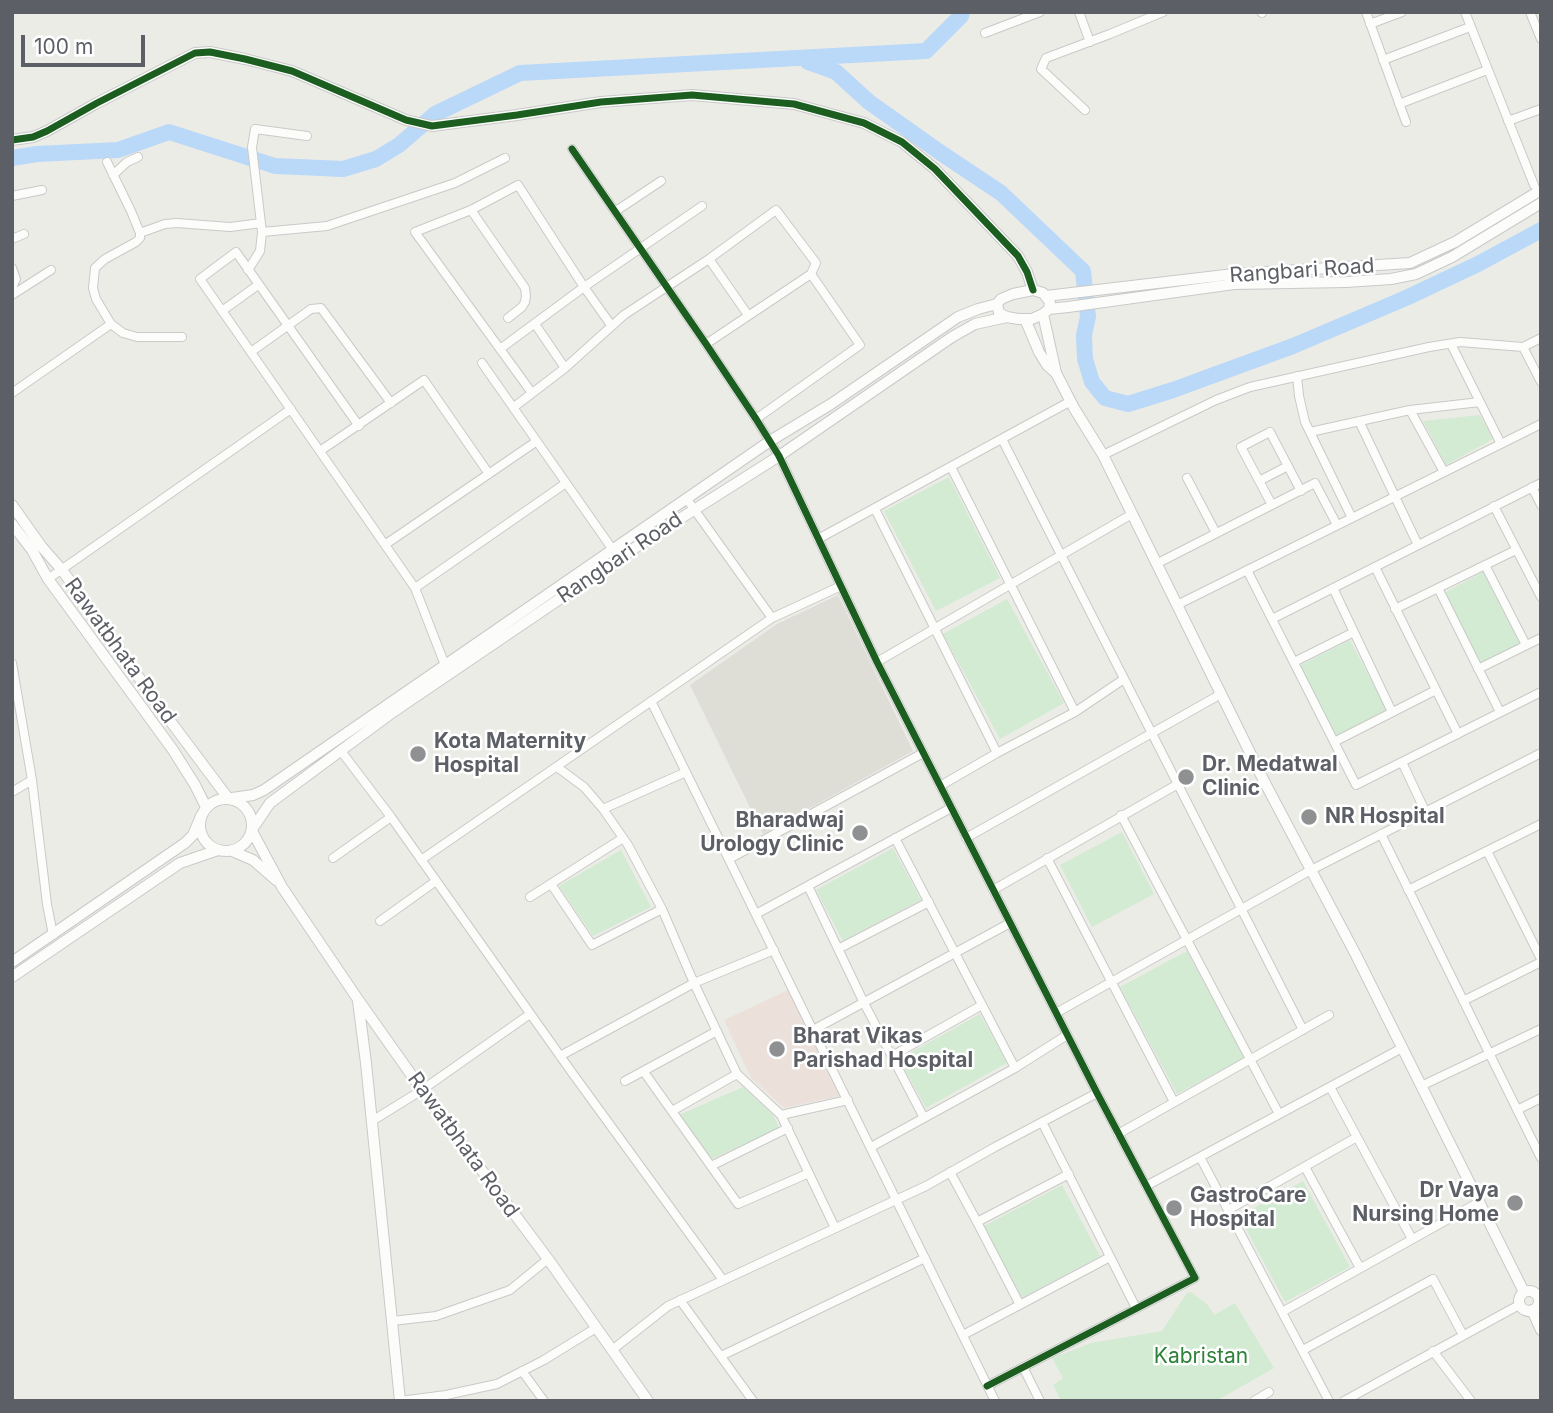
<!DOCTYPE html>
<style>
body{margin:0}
#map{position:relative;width:1553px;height:1413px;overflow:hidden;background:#ecece7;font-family:Inter,sans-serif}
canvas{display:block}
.frame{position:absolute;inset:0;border:14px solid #5c5f65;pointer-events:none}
.scale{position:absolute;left:21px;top:35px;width:124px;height:32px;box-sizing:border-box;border:4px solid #5c5f65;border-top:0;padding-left:9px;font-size:21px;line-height:24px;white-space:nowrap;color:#5c5f65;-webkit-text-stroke:5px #fff;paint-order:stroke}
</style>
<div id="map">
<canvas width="1553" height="1413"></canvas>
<div class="frame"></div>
<div class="scale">100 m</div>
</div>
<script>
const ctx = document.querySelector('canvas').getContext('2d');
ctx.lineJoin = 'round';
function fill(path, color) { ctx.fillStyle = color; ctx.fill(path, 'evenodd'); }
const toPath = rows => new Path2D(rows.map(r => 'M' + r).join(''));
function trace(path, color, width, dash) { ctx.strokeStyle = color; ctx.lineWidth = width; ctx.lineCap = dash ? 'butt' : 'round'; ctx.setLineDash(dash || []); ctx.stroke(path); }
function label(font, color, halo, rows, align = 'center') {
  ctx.font = font + ' Inter,sans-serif'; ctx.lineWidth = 5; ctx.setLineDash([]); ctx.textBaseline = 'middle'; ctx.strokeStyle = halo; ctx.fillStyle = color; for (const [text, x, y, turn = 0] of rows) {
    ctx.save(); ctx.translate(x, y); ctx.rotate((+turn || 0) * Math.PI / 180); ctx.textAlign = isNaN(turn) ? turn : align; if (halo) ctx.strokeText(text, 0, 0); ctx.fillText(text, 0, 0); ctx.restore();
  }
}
const education = toPath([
 [838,595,913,751,763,834,690,685,777,624]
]);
const medical = toPath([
 [788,990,840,1096,784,1108,751,1078,724,1020]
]);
const green = toPath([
 [1480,415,1493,439,1446,465,1423,421],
 [949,477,1000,578,936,611,884,511],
 [1483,572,1520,644,1480,664,1444,593],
 [1007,599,1064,703,1000,739,943,634],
 [1350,640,1387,711,1337,737,1299,666],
 [1122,832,1154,894,1092,927,1060,865],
 [893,848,921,900,843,941,816,890],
 [621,850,651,907,593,936,559,886],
 [1187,951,1244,1058,1177,1094,1120,987],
 [980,1014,1007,1063,926,1108,899,1059],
 [743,1087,773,1115,779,1128,712,1159,679,1115],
 [1303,1181,1350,1267,1285,1302,1239,1216],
 [1062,1185,1100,1256,1022,1298,984,1226],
 [1191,1292,1208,1305,1214,1315,1235,1303,1274,1368,1216,1401,1061,1401,1053,1385,1063,1378,1052,1358,1091,1343,1162,1331,1187,1293]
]);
const river = toPath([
 [808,62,836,72,869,102,941,153,1001,193,1083,271,1088,317,1084,335,1085,359,1092,382,1105,398,1128,404,1173,390,1293,346,1406,298,1478,264,1541,230],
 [12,158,37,154,118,150,169,132,275,166,343,169,376,159,399,145,435,114,520,73,926,51,961,16,962,12]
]);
const street = toPath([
 [1079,12,1090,42],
 [1261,12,1262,13],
 [1366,12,1406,122],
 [1465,12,1534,185],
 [1530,12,1541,39],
 [1370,24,1402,12],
 [985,33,1040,12],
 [1383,60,1470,27],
 [1399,104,1487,70],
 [1085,110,1041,69,1046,58,1110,34,1163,12],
 [1508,121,1541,109],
 [572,149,706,344,756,419,779,456,877,662,1097,1093,1195,1278,987,1386],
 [107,162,131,211,140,233],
 [113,175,127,162,138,157],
 [12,196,42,190],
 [471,210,525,288,526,296,525,302,522,307,508,318],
 [616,211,661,181],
 [262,232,327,226,455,183,505,158],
 [12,239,24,234],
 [709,259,748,315],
 [12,268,16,279,12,288],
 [248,270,260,251,262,232,252,147,255,129,307,136],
 [12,295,51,270],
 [222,311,258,285],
 [535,324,565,368],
 [182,337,137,337,123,333,111,324,96,299,93,288,95,268,105,259,136,242,140,238,140,233,165,224,177,223,230,227,261,223],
 [1451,344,1501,444],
 [1523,347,1541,382],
 [500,349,584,287,702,206],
 [251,352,311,309,321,308,391,403],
 [482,363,613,550],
 [1297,376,1299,396,1305,422,1352,518],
 [12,393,111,324],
 [532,393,415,232,471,210,518,185,584,287,611,325],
 [514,407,565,368,624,315,709,259,776,210,816,263,811,274,706,344],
 [1410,410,1444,472],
 [756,419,860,345,811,274],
 [1359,421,1418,545],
 [359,426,236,252,200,279,415,588,445,665],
 [1310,432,1410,410,1480,402],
 [1002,439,1303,1030],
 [320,451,424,380,489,474],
 [1103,455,1216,400,1250,387,1429,347,1460,342,1523,347,1541,338],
 [951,467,1075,712],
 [1187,478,1216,533],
 [1259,481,1288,466],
 [1532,487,1541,505],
 [686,498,772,618],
 [1272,505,1241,447,1270,432,1301,491],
 [1494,506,1541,597],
 [875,509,997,753],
 [818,539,1071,401],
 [386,544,537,441],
 [1156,564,1315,483,1337,525],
 [1485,565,1526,645],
 [1375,567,1458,734],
 [1247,570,1356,785,1541,692],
 [48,579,291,409],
 [415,588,566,483],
 [1333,588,1392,712],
 [1438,588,1500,712],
 [1177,605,1541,424],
 [1395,609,1516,550],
 [1272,619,1541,483],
 [877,662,1132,514],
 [1294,662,1354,632],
 [12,663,32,780,47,904,53,935],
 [1478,669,1541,638],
 [651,701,995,1401],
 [1334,742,1436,690],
 [341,751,391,817,573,1074,723,1280],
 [1402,762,1425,811],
 [557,767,584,787,603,809,628,845,662,909,694,983,737,1074,781,1115,835,1228],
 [940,786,997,753,1075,712,1124,679],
 [12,792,32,780],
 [603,809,686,772],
 [1121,815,1279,1114],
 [1381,834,1541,1158],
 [895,838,1015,1068],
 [966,838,1221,694],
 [1487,851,1541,959],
 [333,858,391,817],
 [1047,858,1174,1102],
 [729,859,923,753],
 [421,860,772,618,841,586],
 [551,884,592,945,662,909],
 [808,886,864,1003,924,1118],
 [993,890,1178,784],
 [1408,890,1541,824],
 [530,897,623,838],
 [756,914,951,808],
 [380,921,436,881],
 [838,949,929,902],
 [1463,1001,1541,962],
 [1056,1013,1311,870,1541,753],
 [813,1030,1010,923],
 [560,1056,694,983,774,950],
 [892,1056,982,1005],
 [644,1072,738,1204,809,1173],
 [625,1081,717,1031],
 [1421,1086,1541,1029],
 [1330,1087,1412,1239],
 [1517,1110,1541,1098],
 [672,1111,737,1074],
 [781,1115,848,1100],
 [372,1121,422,1090,530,1014],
 [1042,1122,1136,1308],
 [1118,1134,1329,1015],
 [871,1147,1015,1068,1067,1035],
 [1200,1157,1329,1401],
 [711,1166,788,1128],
 [1305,1167,1360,1268],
 [950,1172,977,1222],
 [1146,1186,1402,1048],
 [1228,1210,1357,1137],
 [1538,1297,1541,1295],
 [680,1300,753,1401],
 [1020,1305,977,1222,1069,1174],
 [1282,1312,1479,1202],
 [392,1321,436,1316,510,1290,548,1259],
 [963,1335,1110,1257],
 [612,1350,668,1306,926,1186,995,1147,1097,1093],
 [1303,1350,1433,1279,1463,1335],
 [1433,1351,1471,1401],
 [721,1356,925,1258],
 [1023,1367,1040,1401],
 [522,1371,544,1401],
 [400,1401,446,1395,497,1384,544,1360,596,1328],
 [1254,1401,1269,1392],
 [1344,1401,1519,1305]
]);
const secondary = toPath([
 [12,140,33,137,47,131,97,103,195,53,210,52,245,59,292,71,406,120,432,126,517,115,601,102,692,95,794,104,864,123,902,142,935,169,1018,256,1027,272,1033,290],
 [1033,290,1043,293,1050,302,1049,309,1043,314,1032,319,1018,319,1007,317,999,313,997,304,1001,299,1013,294,1033,290],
 [1046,296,1234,274,1410,263,1455,242,1541,190],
 [1049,309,1068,307,1234,284,1346,282,1391,279,1416,274,1452,257,1541,203],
 [1043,314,1056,373,1074,408,1103,455,1265,783,1356,955,1524,1292],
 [1025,319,1039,352,1047,365,1056,373],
 [12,505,41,546,62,570,165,714,228,798],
 [12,524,32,550,48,579,173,750,195,785,206,807],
 [232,798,253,795,264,790,770,441,831,404,958,317,978,309,997,304],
 '200 825a26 26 0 1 1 52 0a26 26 0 1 1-52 0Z',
 [253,828,270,803,393,712,645,541,779,456,952,337,975,324,1007,317],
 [252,831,282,887,357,998,422,1090,548,1259,648,1401],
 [232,851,253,860,276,880],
 [12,962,185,843,193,835,201,816],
 [12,977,180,863,218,850],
 [358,1001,366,1063,400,1401],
 '1519 1301a10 10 0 1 1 20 0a10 10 0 1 1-20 0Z',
 [1532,1310,1541,1330]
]);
const cycleway = toPath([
 [12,140,33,137,47,131,97,103,195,53,210,52,245,59,292,71,406,120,432,126,517,115,601,102,692,95,794,104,864,123,902,142,935,169,1018,256,1027,272,1033,290],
 [572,149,706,344,756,419,779,456,877,662,1097,1093,1195,1278,987,1386]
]);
const markers = [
 [418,754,9,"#8e9092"],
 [1186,777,9,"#8e9092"],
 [1309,817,9,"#8e9092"],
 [860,833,9,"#8e9092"],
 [777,1049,9,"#8e9092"],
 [1515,1203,9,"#8e9092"],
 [1174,1208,9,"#8e9092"]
];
const streetNames = [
 ["Rangbari Road",1302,271,-4],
 ["Rangbari Road",620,558,-34],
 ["Rawatbhata Road",120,651,54],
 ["Rawatbhata Road",463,1145,54]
];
const poiNames = [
 ["Kota Maternity",434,742],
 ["Hospital",434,766],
 ["Dr. Medatwal",1202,765],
 ["Clinic",1202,789],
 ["NR Hospital",1325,817],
 ["Bharadwaj",844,821,"right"],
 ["Urology Clinic",844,845,"right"],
 ["Bharat Vikas",793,1037],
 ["Parishad Hospital",793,1061],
 ["Dr Vaya",1499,1191,"right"],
 ["Nursing Home",1499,1215,"right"],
 ["GastroCare",1190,1196],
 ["Hospital",1190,1220]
];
const parkNames = [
 ["Kabristan",1201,1357]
];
fill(education, '#deddd6');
fill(medical, '#ece0db');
fill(green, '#d3ead3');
trace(river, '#bad8f8', 16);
trace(street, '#c9c9c7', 10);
trace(secondary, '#c9c9c9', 12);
trace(street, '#fcfcfb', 8);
trace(secondary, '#fcfcfb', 10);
trace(cycleway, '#1b5e20', 7);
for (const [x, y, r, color] of markers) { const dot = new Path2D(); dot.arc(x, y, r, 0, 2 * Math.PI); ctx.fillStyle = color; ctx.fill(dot); trace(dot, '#fff', 2.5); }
label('21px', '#5c5f65', '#fff', streetNames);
label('bold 21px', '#5c5f65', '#fff', poiNames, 'left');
label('21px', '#2e8239', '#fff', parkNames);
</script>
